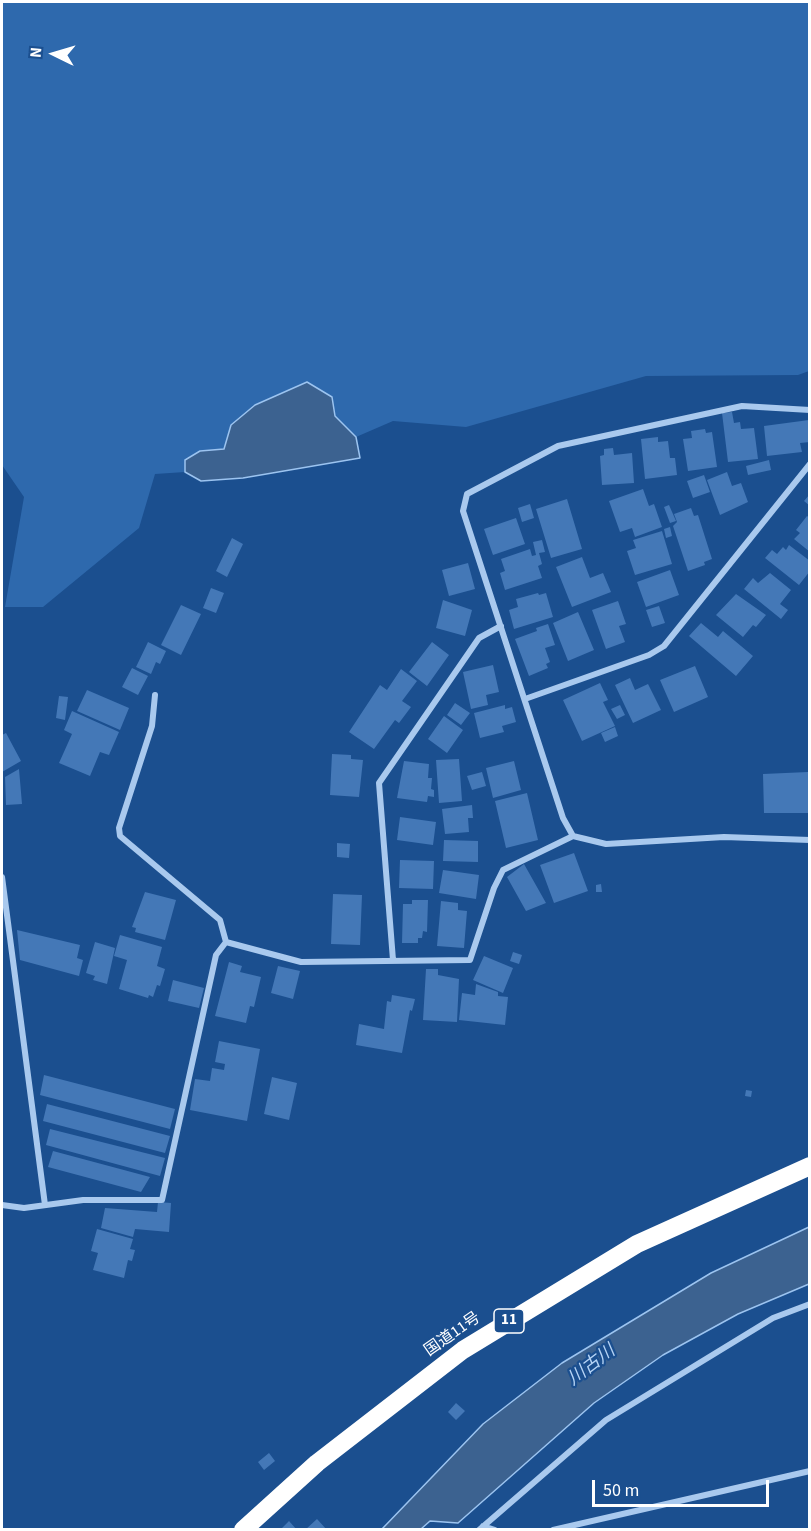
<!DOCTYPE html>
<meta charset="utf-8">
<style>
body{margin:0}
#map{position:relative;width:811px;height:1531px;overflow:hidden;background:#1b4f8f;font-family:"Source Sans 3",sans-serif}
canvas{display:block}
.frame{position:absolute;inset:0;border:3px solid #fff;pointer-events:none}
.north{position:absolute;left:24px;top:24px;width:60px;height:60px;-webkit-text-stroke:4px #1b4f8f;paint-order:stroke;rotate:275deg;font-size:16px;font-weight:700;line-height:24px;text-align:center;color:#fff}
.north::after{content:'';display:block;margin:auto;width:21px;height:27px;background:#fff;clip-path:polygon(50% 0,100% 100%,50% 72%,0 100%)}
.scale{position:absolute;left:592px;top:1480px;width:177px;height:27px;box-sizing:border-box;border:3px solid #fff;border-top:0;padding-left:8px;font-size:18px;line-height:21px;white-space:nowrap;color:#fff;-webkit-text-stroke:4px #1b4f8f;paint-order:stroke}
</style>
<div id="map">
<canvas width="811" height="1531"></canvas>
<div class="frame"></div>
<div class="north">N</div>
<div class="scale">50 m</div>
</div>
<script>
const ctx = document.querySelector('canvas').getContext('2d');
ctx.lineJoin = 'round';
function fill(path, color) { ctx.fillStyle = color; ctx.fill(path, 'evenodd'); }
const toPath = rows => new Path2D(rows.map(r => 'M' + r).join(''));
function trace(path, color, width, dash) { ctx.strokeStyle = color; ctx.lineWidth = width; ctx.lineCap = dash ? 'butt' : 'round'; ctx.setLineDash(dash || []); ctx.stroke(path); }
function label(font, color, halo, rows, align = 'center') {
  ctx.font = font + ' "Source Sans 3","Noto Sans JP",sans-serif'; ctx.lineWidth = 4.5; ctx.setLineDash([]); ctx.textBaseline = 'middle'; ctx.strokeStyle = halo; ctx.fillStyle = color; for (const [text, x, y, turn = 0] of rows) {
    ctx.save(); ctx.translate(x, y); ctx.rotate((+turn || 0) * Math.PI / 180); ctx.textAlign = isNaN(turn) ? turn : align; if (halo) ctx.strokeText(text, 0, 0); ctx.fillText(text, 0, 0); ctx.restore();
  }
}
const green = toPath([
 [2,2,809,2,809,371,798,375,646,376,466,427,393,421,356,437,335,416,331,397,307,382,255,405,231,425,224,449,200,451,185,459,185,472,155,474,139,528,43,607,5,607,24,497,2,465]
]);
const water = toPath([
 [307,382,332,397,335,416,356,437,360,458,243,478,201,481,185,472,185,460,200,451,224,449,231,425,255,405,307,382],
 [809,1227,809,1284,738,1314,663,1355,594,1403,458,1523,430,1521,421,1529,382,1529,483,1424,562,1363,711,1273,809,1227]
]);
const building = toPath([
 [732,412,734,423,740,422,741,429,754,428,758,459,728,462,722,413],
 [809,420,810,442,800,443,802,452,767,456,764,426],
 [705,429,706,433,712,432,717,467,688,471,683,439,692,438,691,431],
 [658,437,658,442,668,441,670,458,675,458,677,475,645,479,641,439],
 [613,448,614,455,632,453,634,483,602,485,600,456,604,455,604,449],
 [769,460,771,470,748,475,746,466],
 [727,472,732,486,741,483,748,502,720,515,707,480],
 [704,475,710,492,693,498,687,481],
 [643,489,649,506,654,504,662,527,635,537,632,528,620,532,609,501],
 [810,494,810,506,804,501],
 [567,499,582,549,551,558,536,509],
 [530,504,534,518,522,522,518,508],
 [669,505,676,521,670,523,664,507],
 [691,508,694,516,698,515,712,559,704,562,705,565,688,571,673,526,677,522,674,514],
 [807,516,810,518,810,552,794,539,800,533,796,530],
 [516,518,525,544,493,555,484,529],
 [670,527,672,536,666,538,664,529],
 [662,531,672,564,635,575,627,551,636,548,633,540],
 [232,538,243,544,227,577,216,571],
 [542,540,545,552,539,553,542,564,538,566,542,578,505,590,500,573,505,571,501,559,530,549,532,556,536,555,533,542],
 [789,545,810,561,810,571,799,585,765,558,772,550,777,554,783,547,786,550],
 [582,557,590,578,603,573,611,592,572,607,556,567],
 [468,563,475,589,449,596,442,570],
 [670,570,679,595,646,607,637,582],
 [770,573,791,590,780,604,788,610,781,619,744,589,753,578,758,583],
 [211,588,224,593,216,613,203,608],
 [538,593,539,595,546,593,553,617,514,629,509,610,518,607,516,599],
 [736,594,766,615,756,627,753,625,743,637,716,615],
 [443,600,472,610,465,636,436,628],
 [618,601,626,624,619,626,625,642,606,649,592,610],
 [181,605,201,614,181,655,161,645],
 [659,606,665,623,652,627,646,610],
 [578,612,594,650,568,661,553,623],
 [701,623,718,637,723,631,753,656,736,676,689,636],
 [548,624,555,645,545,648,550,662,546,664,548,668,529,676,515,639,537,631,536,628],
 [148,642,166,651,160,664,156,662,151,674,136,667],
 [432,642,449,655,427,686,409,672],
 [493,665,499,692,486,695,488,705,471,709,463,672],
 [695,666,708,697,674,712,660,680],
 [132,668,148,676,138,695,122,687],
 [401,669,417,681,402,701,411,707,399,723,395,720,374,749,349,732,380,685,387,690],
 [630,678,635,690,648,684,661,710,633,723,615,685],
 [600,683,608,700,603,702,615,726,582,741,563,700],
 [87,690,129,708,120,730,77,711],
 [59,696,68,697,65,720,56,718],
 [455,703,470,713,461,725,447,715],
 [505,705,505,709,512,707,516,722,502,726,504,732,480,738,474,713],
 [620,705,625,715,617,719,611,709],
 [72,711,119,732,109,755,100,752,90,776,59,763,72,734,64,730],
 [444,716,463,730,447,753,428,739],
 [615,727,618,736,605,742,601,733],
 [6,733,21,761,2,772,2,735],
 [332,754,351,755,351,759,363,760,359,797,330,795],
 [459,759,462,801,439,803,436,760],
 [404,761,429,764,428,778,432,778,431,789,434,790,434,797,428,796,427,802,397,798],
 [514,761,521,790,493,798,486,768],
 [19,769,22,804,6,805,5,777],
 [482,772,486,786,472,790,467,776],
 [808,772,809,813,764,813,763,774],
 [527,793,538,840,506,848,495,801],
 [472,805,473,818,468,818,469,832,445,834,442,809],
 [400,817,436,822,433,845,397,840],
 [444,840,478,841,478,862,443,861],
 [337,843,350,844,349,858,337,857],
 [574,853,588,891,554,903,540,865],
 [400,860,434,861,433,889,399,888],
 [524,864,546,903,526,911,507,877],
 [443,870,479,875,476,899,439,893],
 [601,884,602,892,596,892,596,885],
 [145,892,176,900,165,940,135,932,136,928,132,927],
 [333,894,362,895,360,945,331,944],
 [412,900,428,900,427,932,423,931,422,938,418,938,418,943,402,943,403,904,412,904],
 [441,901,458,903,458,910,467,911,464,948,437,946],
 [17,930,80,945,77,958,83,960,79,976,20,960],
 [120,935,162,947,157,966,165,969,160,986,157,985,153,997,149,995,148,998,119,989,127,960,114,956],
 [95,942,115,948,107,984,93,980,95,976,86,973],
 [513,952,522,955,519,964,510,961],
 [484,956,513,968,503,993,473,980],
 [229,962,242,966,240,972,261,977,254,1007,250,1006,246,1023,215,1016],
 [278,966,300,971,293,999,271,993],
 [426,969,438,969,438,975,459,979,457,1022,423,1020],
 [173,980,204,988,199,1008,168,1001],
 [476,984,498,992,498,996,508,997,505,1025,459,1020,462,993,475,995],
 [392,995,415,999,412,1011,410,1010,402,1053,356,1045,359,1024,384,1029,387,1001,391,1002],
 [219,1041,260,1049,247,1121,190,1110,195,1079,210,1081,212,1068,224,1070,225,1064,215,1062],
 [44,1075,175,1109,170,1129,40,1095],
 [272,1077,297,1083,289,1120,264,1114],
 [746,1090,752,1091,751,1097,745,1096],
 [47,1104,170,1136,165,1153,43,1121],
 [50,1129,165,1158,160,1176,46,1145],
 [53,1151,150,1177,141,1192,48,1167],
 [158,1202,171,1203,169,1232,135,1229,133,1237,101,1228,105,1208,157,1212],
 [97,1229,133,1239,130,1249,135,1250,132,1261,128,1260,124,1278,93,1270,98,1253,91,1251],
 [456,1403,465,1411,456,1420,448,1412],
 [269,1453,275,1461,264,1470,258,1462],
 [317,1519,327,1530,305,1530],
 [289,1521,297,1530,280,1530]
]);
const street = toPath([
 [155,695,152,726,119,828,120,836,220,920,226,942,301,962,470,960,494,888,503,870,573,836,606,844,724,837,810,840],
 [525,699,649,655,664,646,810,464],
 [573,836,563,818,463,511,467,494,558,446,742,406,810,410],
 [2,877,45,1205],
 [393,960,379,783,479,638,501,626],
 [2,1205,24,1208,83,1200,162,1200,216,955,226,942],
 [483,1526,495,1530],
 [479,1530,606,1420,773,1318,810,1304],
 [553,1530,810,1471]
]);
const highway = toPath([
 [243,1530,317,1463,463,1350,637,1244,810,1166]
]);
const shields = [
 [509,1321,30]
];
const shieldNames = [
 ["11",509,1321]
];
const streetNames = [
 ["国道11号",453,1335,-35]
];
const waterNames = [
 ["川古川",592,1366,-37]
];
fill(green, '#2e69ad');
fill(water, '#3c6290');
trace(water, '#9cc4f0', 1.5);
fill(building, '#4478b7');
trace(street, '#a9c9ee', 6);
trace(highway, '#fff', 18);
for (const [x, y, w] of shields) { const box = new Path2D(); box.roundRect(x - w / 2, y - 12, w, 24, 4.5); ctx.fillStyle = '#1b4f8f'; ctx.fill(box); trace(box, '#fff', 1.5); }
label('bold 15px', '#fff', null, shieldNames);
label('16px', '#fff', '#1b4f8f', streetNames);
label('italic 18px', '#b5d3f5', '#1b4f8f', waterNames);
</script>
